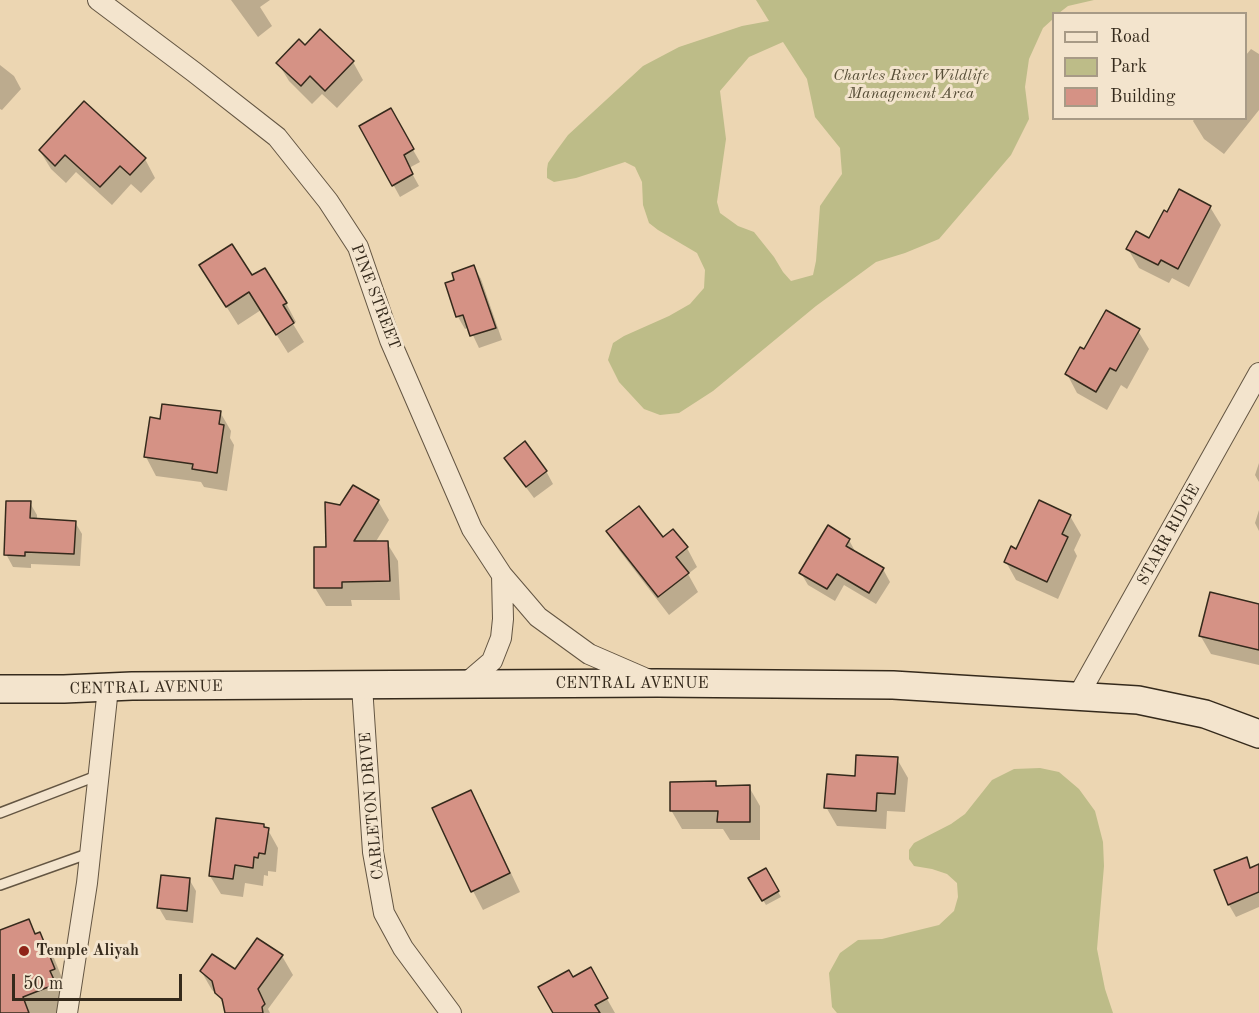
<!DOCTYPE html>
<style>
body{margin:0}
#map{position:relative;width:1259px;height:1013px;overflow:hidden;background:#ecd6b2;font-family:"Old Standard TT",serif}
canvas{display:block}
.legend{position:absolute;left:1052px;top:12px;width:195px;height:108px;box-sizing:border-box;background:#f3e4cd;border:2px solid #a79a86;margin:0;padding:8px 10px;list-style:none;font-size:18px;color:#352a1c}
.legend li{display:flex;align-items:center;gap:12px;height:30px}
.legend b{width:30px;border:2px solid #a79a86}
.scale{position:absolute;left:12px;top:974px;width:170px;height:27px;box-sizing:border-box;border:3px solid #352a1c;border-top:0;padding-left:8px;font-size:18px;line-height:21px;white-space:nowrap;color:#352a1c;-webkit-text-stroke:4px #f3e4cd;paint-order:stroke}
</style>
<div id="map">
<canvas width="1259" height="1013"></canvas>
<ul class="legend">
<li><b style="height:8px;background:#f3e4cd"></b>Road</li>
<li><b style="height:16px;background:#bdbc88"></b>Park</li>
<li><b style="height:16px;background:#d59285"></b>Building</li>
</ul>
<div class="scale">50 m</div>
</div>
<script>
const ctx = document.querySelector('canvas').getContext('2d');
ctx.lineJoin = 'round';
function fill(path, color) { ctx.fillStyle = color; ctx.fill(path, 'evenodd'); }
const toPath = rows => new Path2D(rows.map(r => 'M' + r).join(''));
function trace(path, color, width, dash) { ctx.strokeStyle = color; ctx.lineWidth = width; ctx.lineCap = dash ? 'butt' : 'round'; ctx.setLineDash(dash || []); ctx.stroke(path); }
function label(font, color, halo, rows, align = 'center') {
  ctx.font = font + ' "Old Standard TT",serif'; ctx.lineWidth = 6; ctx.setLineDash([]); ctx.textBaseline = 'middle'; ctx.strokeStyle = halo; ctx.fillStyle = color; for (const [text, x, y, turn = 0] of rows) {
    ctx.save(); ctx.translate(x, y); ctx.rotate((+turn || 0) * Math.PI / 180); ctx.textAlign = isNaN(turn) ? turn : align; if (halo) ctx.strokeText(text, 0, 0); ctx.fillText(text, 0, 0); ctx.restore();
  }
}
const green = toPath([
 [756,0,1094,0,1068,6,1059,13,1054,14,1053,19,1043,28,1029,59,1025,87,1029,119,1011,155,939,239,905,253,876,262,816,306,713,391,679,413,660,415,644,409,619,382,608,360,613,343,624,336,669,316,690,304,704,288,705,270,697,253,658,230,649,223,643,205,642,182,635,167,625,162,576,178,554,182,547,178,547,169,548,163,557,150,568,135,643,66,679,47,742,26,769,21],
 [783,42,807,79,815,117,840,148,842,174,820,206,816,261,813,275,791,281,783,272,774,257,754,232,738,226,720,213,717,202,726,139,720,91,749,57],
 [1040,768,1059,772,1079,789,1095,811,1103,842,1104,866,1097,949,1105,989,1113,1013,837,1013,832,1007,829,973,840,953,858,940,882,939,939,925,954,911,958,897,957,883,947,874,932,869,914,866,909,859,909,850,914,843,951,824,965,814,992,780,1014,769]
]);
const shadow = toPath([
 [231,0,270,0,260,7,272,26,258,37],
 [305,47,353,62,363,80,337,108,322,94,312,104,289,81,278,63],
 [1251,49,1259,54,1259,110,1224,154,1204,139,1193,121,1195,118,1246,118,1246,55],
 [0,65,14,76,21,89,2,110,0,109],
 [390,110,420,162,409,168,419,186,400,197,361,126],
 [40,151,145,159,155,178,141,193,131,184,112,205,76,172,66,183,51,169],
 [1210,207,1221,225,1189,287,1172,278,1169,283,1139,268,1128,249,1150,240,1168,214],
 [474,267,481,279,502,340,479,348,469,327,465,329,458,317,447,284,456,281],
 [252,277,286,303,296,322,293,324,304,342,288,353,261,310,238,325,212,284],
 [1138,331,1149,349,1127,389,1121,385,1107,410,1077,393,1067,374,1084,351],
 [220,412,231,431,230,438,234,445,227,491,204,487,201,482,156,476,146,457,161,420],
 [506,458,546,471,553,484,534,498,513,470],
 [1259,463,1259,482,1255,475],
 [378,501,389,520,375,543,387,543,398,561,400,600,351,600,352,606,326,606,315,588,341,506],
 [30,503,37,515,37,520,75,522,82,534,80,566,31,564,31,568,13,567,6,554],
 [1259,510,1259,531,1255,523],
 [1070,516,1081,535,1074,550,1077,556,1058,599,1016,580,1006,562],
 [673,531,687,548,697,567,688,574,698,592,669,615,619,550,608,532,663,539],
 [849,540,856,553,883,569,890,582,876,604,844,585,835,601,808,585,801,573],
 [1259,605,1259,665,1211,654,1200,635],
 [897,759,908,778,905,812,887,811,886,829,837,826,826,807,856,778],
 [715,783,718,787,749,787,760,806,760,840,730,840,723,829,682,829,671,810],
 [470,792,481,810,520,892,483,910,473,891,434,809],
 [263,825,266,829,268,830,278,848,276,872,268,871,268,876,264,875,263,886,245,883,243,897,221,894,210,876],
 [1246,859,1251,869,1259,866,1259,907,1236,917,1229,905,1216,871],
 [765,870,781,897,766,905,750,879],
 [189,879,196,891,193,923,166,920,159,908],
 [28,920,37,935,39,934,54,958,68,993,59,1013,0,1013,0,932],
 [257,940,282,956,293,975,268,1009,270,1013,226,1013,225,1007,218,995,212,990,201,971,235,971],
 [590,969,615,1013,554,1013]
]);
const building = toPath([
 [320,29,354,61,325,91,310,76,301,86,276,63,299,39,305,45,320,29],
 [84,101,146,158,130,175,120,166,100,187,65,155,55,166,39,150,84,101],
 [391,108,414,149,404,155,413,174,392,186,359,126,391,108],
 [1179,189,1211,206,1178,269,1161,260,1158,265,1126,249,1136,231,1149,238,1164,210,1167,212,1179,189],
 [232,244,252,275,265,268,287,303,283,305,294,323,276,335,249,292,226,307,199,265,232,244],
 [474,265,496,328,470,336,463,315,456,317,445,283,454,280,452,273,474,265],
 [1106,310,1140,329,1116,371,1110,368,1096,392,1065,374,1080,347,1084,349,1106,310],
 [162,404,221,411,219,424,224,425,217,473,192,469,193,464,144,457,150,417,160,419,162,404],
 [525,441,547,471,526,487,504,458,525,441],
 [353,485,379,500,354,541,388,541,390,581,342,582,342,588,314,588,314,547,326,547,325,502,340,505,353,485],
 [1039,500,1071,515,1062,534,1068,537,1047,582,1004,562,1011,546,1016,549,1039,500],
 [6,501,31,501,30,518,76,521,74,554,25,552,25,556,4,555,6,501],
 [639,506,663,537,673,529,688,547,676,557,689,573,658,597,606,531,639,506],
 [828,525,850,539,846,546,884,568,869,593,837,574,827,589,799,573,828,525],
 [1210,592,1259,604,1259,650,1199,636,1210,592],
 [856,755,898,757,895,794,877,793,876,811,824,808,827,774,855,776,856,755],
 [716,781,716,786,750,785,750,822,717,822,718,811,670,811,670,782,716,781],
 [471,790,510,873,471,892,432,808,471,790],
 [216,818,264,824,264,827,269,828,265,854,259,853,258,858,254,857,253,868,235,865,233,879,209,876,216,818],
 [1247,857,1250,868,1259,864,1259,892,1228,905,1214,870,1247,857],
 [766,868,779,891,762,901,748,878,766,868],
 [161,875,190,878,187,911,157,908,161,875],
 [29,919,35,934,40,932,55,969,50,971,56,984,23,997,29,1013,0,1013,0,930,29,919],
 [257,938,283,955,258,989,265,1004,262,1007,263,1013,225,1013,222,999,215,993,212,981,200,971,212,954,235,969,257,938],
 [591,967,608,998,595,1005,600,1013,553,1013,538,987,569,970,573,977,591,967]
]);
const lane = toPath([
 [0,813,99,775],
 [0,885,90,853]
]);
const street = toPath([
 [98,0,194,72,277,137,328,201,358,247,390,340,472,529,502,575,538,617,589,654,649,680],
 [464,685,492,661,501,638,503,619,502,575],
 [362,686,373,852,384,913,403,948,451,1013],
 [1078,696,1259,373],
 [67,1013,87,883,108,688]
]);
const secondary = toPath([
 [0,689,64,689,132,686,657,683,893,685,1138,700,1205,714,1259,734]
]);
const markers = [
 [24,951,6,"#8f2418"]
];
const parkNames = [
 ["Charles River Wildlife",911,76],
 ["Management Area",911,94]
];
const streetNames = [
 ["PINE STREET",375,297,69],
 ["STARR RIDGE",1169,535,-61],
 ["CENTRAL AVENUE",632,684],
 ["CENTRAL AVENUE",146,688,-1],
 ["CARLETON DRIVE",372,806,-95]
];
const poiNames = [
 ["Temple Aliyah",36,951]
];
fill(green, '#bdbc88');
fill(shadow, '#0003');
fill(building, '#d59285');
trace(building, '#352a1c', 1.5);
trace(lane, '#635542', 12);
trace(street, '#635542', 22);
trace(secondary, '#352a1c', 30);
trace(lane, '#f3e4cd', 9);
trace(street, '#f3e4cd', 20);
trace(secondary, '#f3e4cd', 27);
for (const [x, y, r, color] of markers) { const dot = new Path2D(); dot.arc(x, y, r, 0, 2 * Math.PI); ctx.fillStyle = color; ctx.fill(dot); trace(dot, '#f3e4cd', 2); }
label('italic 16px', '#574e37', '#f3e4cd', parkNames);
label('16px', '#352a1c', '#f3e4cd', streetNames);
label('bold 16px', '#352a1c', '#f3e4cd', poiNames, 'left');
</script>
